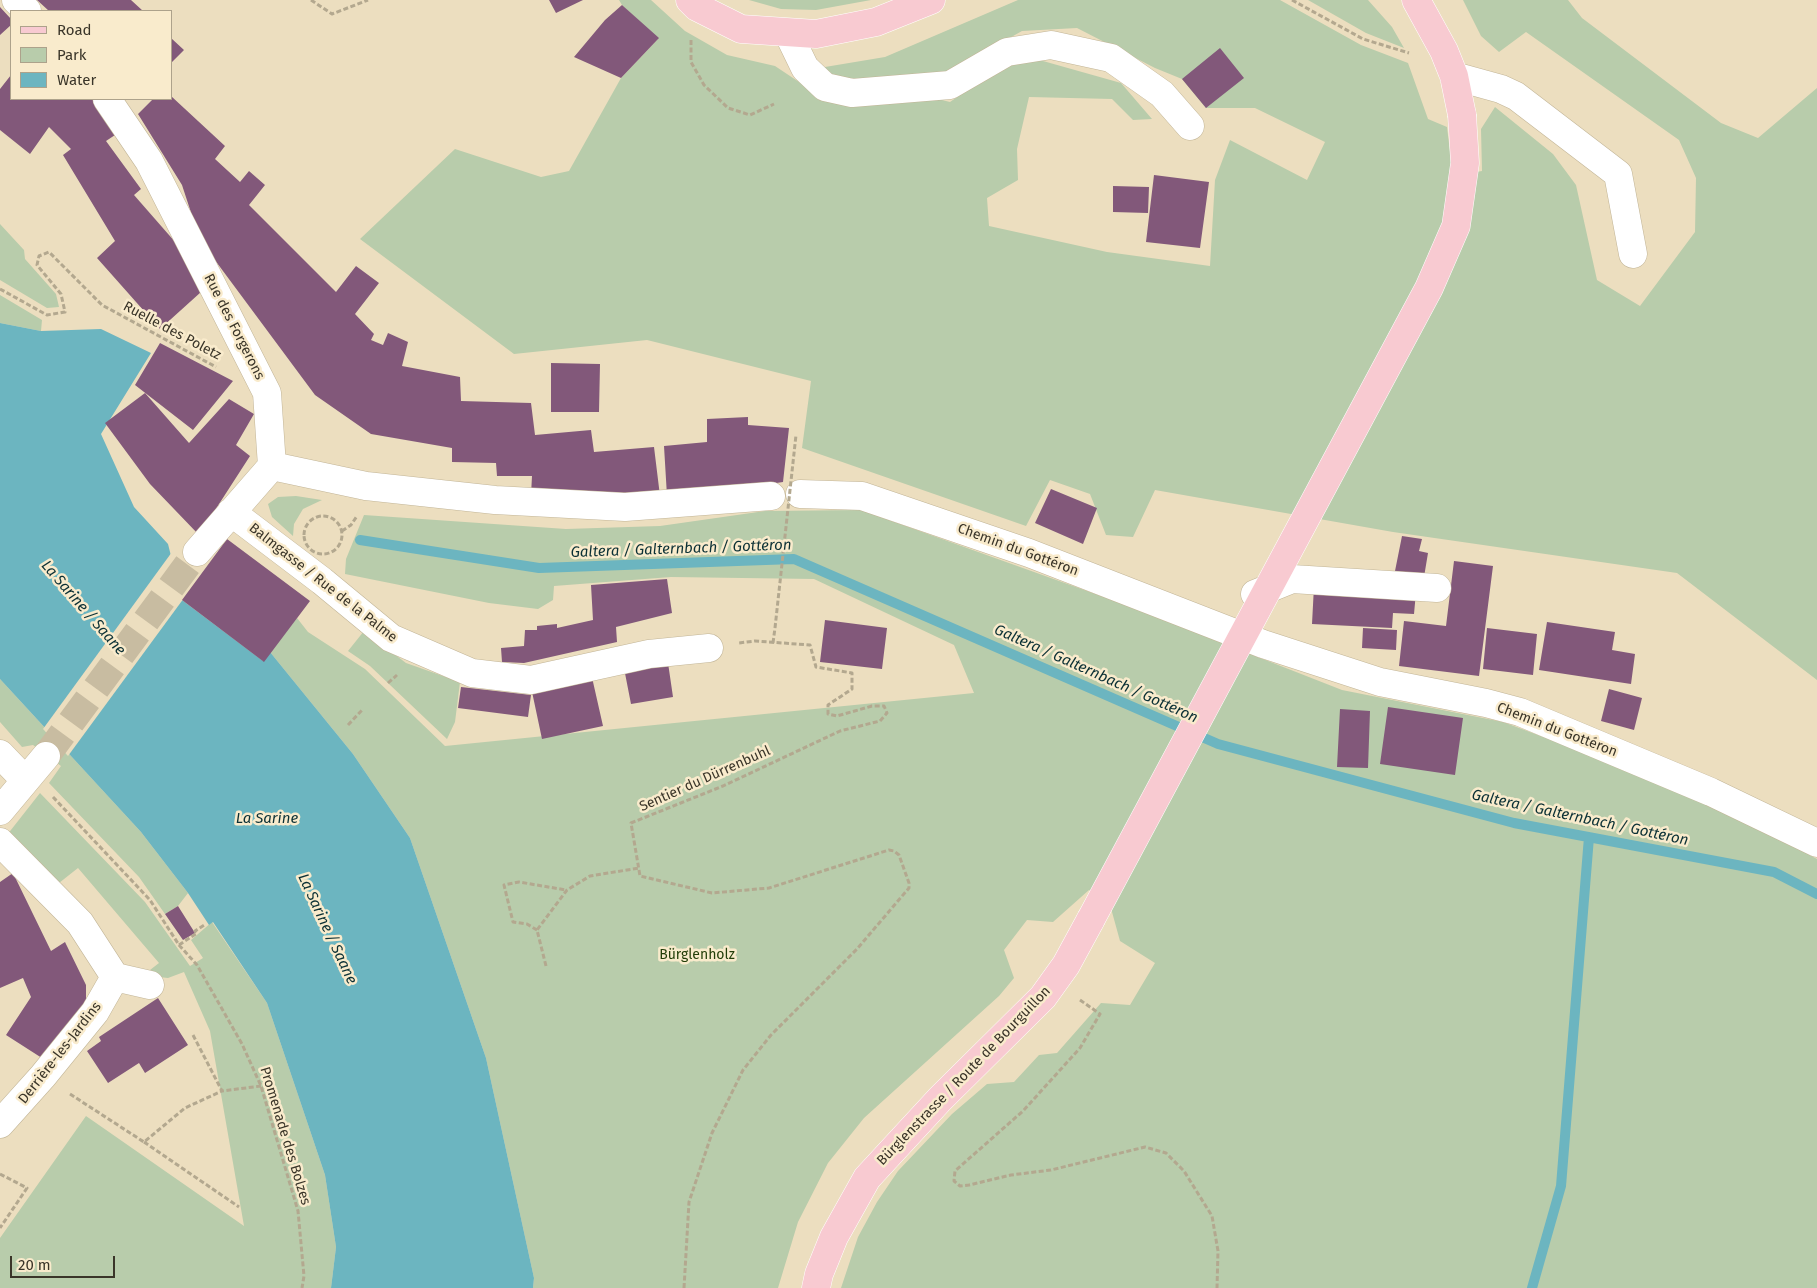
<!DOCTYPE html>
<meta charset="utf-8">
<style>
body{margin:0}
#map{position:relative;width:1817px;height:1288px;overflow:hidden;background:#ecdebf;font-family:"Fira Sans",sans-serif}
canvas{display:block}
.legend{position:absolute;left:10px;top:10px;width:162px;height:90px;box-sizing:border-box;background:#f9ebcc;border:1px solid #ada28b;margin:0;padding:6px 9px;list-style:none;font-size:15px;color:#3a3529}
.legend li{display:flex;align-items:center;gap:10px;height:25px}
.legend b{width:25px;border:1px solid #ada28b}
.scale{position:absolute;left:10px;top:1256px;width:105px;height:22px;box-sizing:border-box;border:2px solid #3a3529;border-top:0;padding-left:6px;font-size:15px;line-height:18px;white-space:nowrap;color:#3a3529;-webkit-text-stroke:4px #f9ebcc;paint-order:stroke}
</style>
<div id="map">
<canvas width="1817" height="1288"></canvas>
<ul class="legend">
<li><b style="height:6px;background:#f8cad1"></b>Road</li>
<li><b style="height:14px;background:#b8ccab"></b>Park</li>
<li><b style="height:14px;background:#6cb5c0"></b>Water</li>
</ul>
<div class="scale">20 m</div>
</div>
<script>
const ctx = document.querySelector('canvas').getContext('2d');
ctx.lineJoin = 'round';
function fill(path, color) { ctx.fillStyle = color; ctx.fill(path, 'evenodd'); }
const toPath = rows => new Path2D(rows.map(r => 'M' + r).join(''));
function trace(path, color, width, dash) { ctx.strokeStyle = color; ctx.lineWidth = width; ctx.lineCap = dash ? 'butt' : 'round'; ctx.setLineDash(dash || []); ctx.stroke(path); }
function label(font, color, halo, rows, align = 'center') {
  ctx.font = font + ' "Fira Sans",sans-serif'; ctx.lineWidth = 5; ctx.setLineDash([]); ctx.textBaseline = 'middle'; ctx.strokeStyle = halo; ctx.fillStyle = color; for (const [text, x, y, turn = 0] of rows) {
    ctx.save(); ctx.translate(x, y); ctx.rotate((+turn || 0) * Math.PI / 180); ctx.textAlign = isNaN(turn) ? turn : align; if (halo) ctx.strokeText(text, 0, 0); ctx.fillText(text, 0, 0); ctx.restore();
  }
}
const green = toPath([
 [619,0,651,0,685,31,727,55,775,66,817,94,922,95,950,102,999,68,1023,59,1043,61,1121,83,1152,119,1133,120,1112,99,1029,97,1017,149,1018,180,987,198,989,226,1107,252,1210,266,1215,180,1230,140,1307,180,1325,142,1255,108,1206,108,1182,79,1155,68,1077,28,1022,31,947,73,853,84,830,79,819,68,885,57,1018,0,1280,0,1361,45,1408,63,1428,119,1447,127,1453,176,1482,171,1481,129,1495,107,1553,154,1576,185,1597,280,1640,306,1695,232,1696,178,1679,140,1526,32,1499,52,1481,36,1463,0,1568,0,1582,18,1721,123,1758,138,1817,88,1817,680,1677,573,1393,532,1155,490,1133,537,1106,535,1090,494,1050,480,1026,526,802,448,811,381,647,340,514,354,360,239,455,149,541,177,569,171,621,78,658,39,622,5],
 [749,0,871,0,816,10,781,9],
 [1308,0,1368,0,1392,27,1404,48,1366,33],
 [0,224,24,250,25,259,56,294,59,307,47,308,0,280],
 [0,295,42,320,41,331,0,323],
 [296,496,322,500,303,509,294,524,293,536,272,517,268,504,278,497],
 [861,510,1115,601,1342,690,1503,722,1697,794,1817,859,1817,1288,841,1288,858,1237,877,1202,898,1171,952,1114,987,1084,1014,1082,1039,1055,1057,1053,1101,1003,1130,1005,1155,963,1120,941,1109,901,1089,890,1053,922,1027,920,1004,950,1014,978,999,996,864,1118,828,1163,798,1222,778,1288,533,1288,534,1278,486,1058,410,838,353,754,270,652,297,618,308,632,365,669,445,746,974,693,954,645,814,579,671,577,554,586,553,600,538,609,489,603,345,574,346,559,364,515,566,529,660,526,765,511],
 [364,631,406,663,460,682,455,722,447,739,370,666,348,651],
 [0,679,141,832,188,893,178,906,165,914,139,877,49,783,61,766,33,745,22,747,0,722],
 [40,793,145,902,190,966,203,958,191,940,212,922,267,1003,325,1175,336,1247,331,1288,0,1288,0,1238,86,1116,244,1226,210,1031,184,972,168,978,159,977,150,970,159,963,78,868,59,883,7,835]
]);
const water = toPath([
 [0,323,41,331,101,329,151,353,101,434,134,507,168,544,182,600,263,661,270,652,353,754,410,838,486,1058,534,1278,533,1288,331,1288,336,1247,325,1175,267,1003,213,922,209,925,188,893,141,832,0,679]
]);
const pier = toPath([
 [172,552,184,598,68,756,43,729]
]);
const stream = toPath([
 [360,540,539,568,794,559,1218,744,1514,823,1774,872,1817,894],
 [1532,1288,1561,1186,1589,837]
]);
const building = toPath([
 [37,0,131,0,143,11,49,11],
 [549,0,583,0,556,13],
 [622,5,659,38,621,78,574,57,605,20],
 [0,7,11,19,11,25,0,35],
 [171,38,184,50,171,63],
 [1220,48,1244,78,1206,108,1182,79],
 [11,75,11,99,103,99,124,129,106,141,141,189,134,195,211,283,160,329,97,258,115,241,63,155,71,149,49,127,30,154,0,130,0,89],
 [171,96,225,146,215,159,240,182,249,171,265,185,249,205,336,292,356,266,379,283,355,314,374,334,371,340,383,345,388,333,408,342,402,366,460,377,461,401,531,403,535,435,591,430,594,452,654,447,660,496,531,495,532,476,497,476,496,463,452,462,452,448,371,434,315,395,200,240,182,185,138,114,153,99,171,99],
 [1154,175,1209,182,1200,248,1146,242],
 [1113,186,1149,187,1148,213,1113,212],
 [160,343,233,381,193,430,135,385],
 [551,363,600,364,599,412,551,412],
 [145,393,189,443,229,399,254,414,236,445,250,456,199,535,150,484,105,423],
 [748,417,748,425,789,428,783,482,723,491,667,496,664,446,707,442,707,419],
 [1051,489,1097,508,1083,544,1035,523],
 [1402,536,1422,539,1419,551,1428,553,1424,577,1395,571],
 [227,539,310,601,264,662,182,600],
 [1454,561,1493,566,1479,676,1399,666,1404,621,1446,626],
 [667,579,672,613,616,627,617,642,524,663,502,662,501,648,524,646,525,630,537,630,537,626,557,624,557,628,593,620,591,585],
 [1314,586,1416,592,1414,614,1393,613,1392,628,1312,624],
 [825,620,887,628,882,669,820,662],
 [1547,622,1615,632,1612,650,1635,654,1631,684,1539,670],
 [1363,628,1397,630,1396,650,1362,648],
 [1487,628,1537,634,1533,675,1483,669],
 [667,656,673,697,631,704,623,663],
 [591,673,603,726,542,739,531,687],
 [461,687,531,695,528,717,458,708],
 [1609,689,1642,698,1634,730,1601,721],
 [1388,707,1463,718,1455,775,1380,764],
 [1340,709,1370,711,1368,768,1337,767],
 [13,873,51,951,65,942,86,985,86,1004,45,1060,6,1035,31,997,23,978,0,988,0,882],
 [178,906,195,933,183,940,165,914],
 [158,998,188,1045,145,1073,139,1063,108,1083,87,1051,101,1041,99,1037]
]);
const minorTunnel = toPath([
 [46,756,197,552]
]);
const path = toPath([
 [311,0,332,14,368,0],
 [1292,0,1363,39,1409,53],
 [691,40,691,62,704,85,728,108,750,115,774,104],
 [0,289,47,315,65,312,61,294,37,265,39,256,49,252,102,305,216,367],
 '304 535a19 19 0 1 1 38 0a19 19 0 1 1-38 0Z',
 [342,531,351,525,357,516],
 [773,643,775,628],
 [388,683,397,675],
 [348,725,363,709],
 [53,797,150,900,179,945,197,965,242,1044,261,1086,298,1211,304,1276,302,1288],
 [537,930,527,924,513,922,504,885,519,882,566,890],
 [179,945,197,933,195,931,206,924],
 [546,966,537,930,567,890,590,876,639,868],
 [1080,1000,1100,1014,1080,1048,1023,1111,955,1171,954,1181,960,1186,969,1185,1011,1175,1051,1170,1145,1147,1166,1153,1184,1171,1212,1216,1218,1251,1217,1288],
 [193,1035,222,1091,261,1086],
 [70,1094,144,1142,185,1108,222,1091],
 [144,1142,239,1207],
 [0,1174,27,1188,0,1228],
 [684,1288,689,1202,712,1133,743,1070,771,1035,857,949,909,888,909,883,899,855,894,851,889,850,769,888,712,893,640,876,631,823,723,786,840,731,880,721,887,713,884,706,872,706,837,716,828,714,828,705,852,689,852,673,816,667,810,645,755,641,739,643]
]);
const minor = toPath([
 [16,0,27,11],
 [788,33,805,68,825,87,852,93,950,85,1007,52,1051,45,1111,58,1162,94,1190,126],
 [1454,76,1501,89,1516,96,1618,174,1633,254],
 [107,99,149,161,267,393,272,466,197,552],
 [272,466,366,486,495,500,625,507,771,496],
 [800,494,862,496,1029,553,1263,644,1380,682,1486,703,1520,712,1711,792,1817,843],
 [231,512,322,581,391,638,472,673,531,680,649,654,709,648],
 [1255,594,1292,579,1437,588],
 [0,754,25,780],
 [0,811,46,756],
 [0,842,80,923,115,977,95,1012,43,1076,0,1124],
 [115,977,150,985]
]);
const major = toPath([
 [690,0,697,7,741,29,816,34,876,22,931,0],
 [1416,0,1444,51,1454,76,1462,115],
 [816,1288,819,1274,834,1237,867,1178,940,1099,1043,997,1066,965,1091,919]
]);
const pathBridge = toPath([
 [775,628,796,435]
]);
const majorBridge = toPath([
 [1091,919,1429,288,1456,226,1465,163,1462,115]
]);
const streetNames = [
 ["Rue des Forgerons",234,327,63],
 ["Ruelle des Poletz",172,331,28],
 ["Chemin du Gottéron",1018,550,20],
 ["Balmgasse / Rue de la Palme",323,583,38],
 ["Chemin du Gottéron",1557,730,21],
 ["Sentier du Dürrenbuhl",705,779,-24],
 ["Derrière-les-Jardins",60,1053,-52],
 ["Bürglenstrasse / Route de Bourguillon",964,1076,-46],
 ["Promenade des Bolzes",285,1136,73]
];
const parkNames = [
 ["Bürglenholz",697,955]
];
const waterNames = [
 ["Galtera / Galternbach / Gottéron",681,549,-2],
 ["La Sarine / Saane",83,608,49],
 ["Galtera / Galternbach / Gottéron",1096,674,24],
 ["Galtera / Galternbach / Gottéron",1580,818,12],
 ["La Sarine",267,819],
 ["La Sarine / Saane",327,929,65]
];
fill(green, '#b8ccab');
fill(water, '#6cb5c0');
fill(pier, '#ecdebf');
trace(stream, '#6cb5c0', 10);
fill(building, '#82587a');
trace(minorTunnel, '#c8bca1', 28, [28, 14]);
trace(minor, '#c2b597', 29);
trace(major, '#fff', 29);
trace(path, '#b3a88f', 3, [5, 2.5]);
trace(minor, '#fff', 28);
trace(major, '#f8cad1', 28);
trace(majorBridge, '#fff', 29, []);
trace(pathBridge, '#b3a88f', 3, [5, 2.5]);
trace(majorBridge, '#f8cad1', 28);
label('14px', '#3a3529', '#f9ebcc', streetNames);
label('14px', '#233e09', '#f9ebcc', parkNames);
label('italic 15px', '#0b3035', '#f9ebcc', waterNames);
</script>
